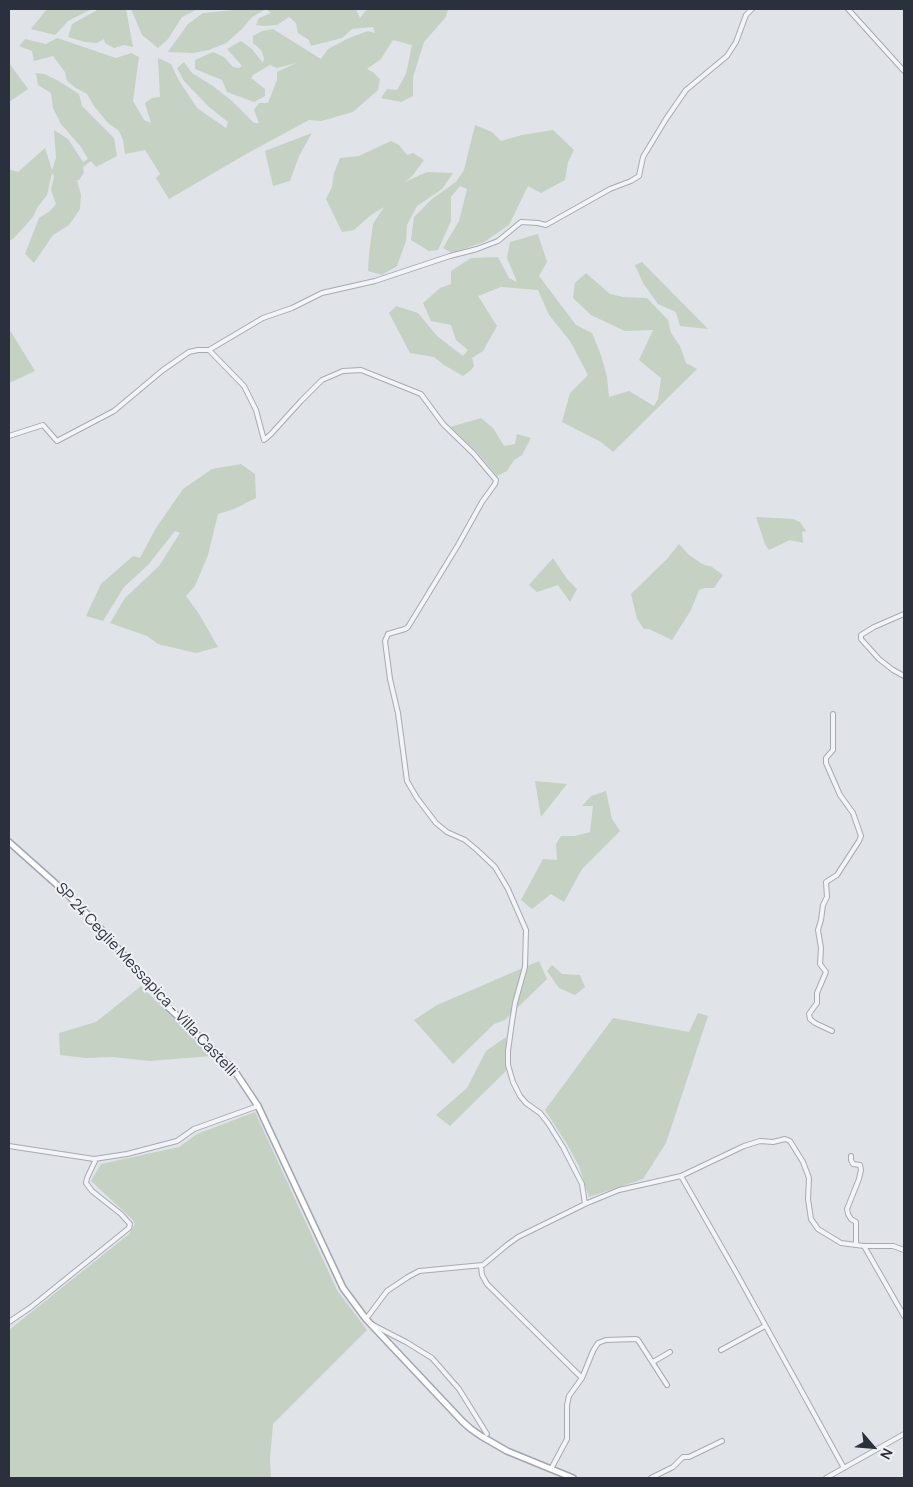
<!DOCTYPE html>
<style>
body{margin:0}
#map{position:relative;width:913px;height:1487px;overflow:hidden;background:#e0e3e8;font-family:Manrope,sans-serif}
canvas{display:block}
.frame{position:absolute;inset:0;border:10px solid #2a303e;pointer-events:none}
.north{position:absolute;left:848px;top:1422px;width:50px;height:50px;-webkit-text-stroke:4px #f0f2f6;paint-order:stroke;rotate:117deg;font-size:14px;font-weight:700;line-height:20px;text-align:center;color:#2a303e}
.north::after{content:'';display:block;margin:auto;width:18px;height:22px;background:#2a303e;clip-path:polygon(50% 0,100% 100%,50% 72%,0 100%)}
</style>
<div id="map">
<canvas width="913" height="1487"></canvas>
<div class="frame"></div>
<div class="north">N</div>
</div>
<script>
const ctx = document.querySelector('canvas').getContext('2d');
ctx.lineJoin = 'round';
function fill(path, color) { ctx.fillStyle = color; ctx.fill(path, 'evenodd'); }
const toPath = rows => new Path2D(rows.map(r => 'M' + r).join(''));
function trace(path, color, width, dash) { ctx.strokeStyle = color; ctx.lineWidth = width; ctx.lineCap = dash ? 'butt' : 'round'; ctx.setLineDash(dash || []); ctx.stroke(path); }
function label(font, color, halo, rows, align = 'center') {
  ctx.font = font + ' Manrope,sans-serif'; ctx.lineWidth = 4; ctx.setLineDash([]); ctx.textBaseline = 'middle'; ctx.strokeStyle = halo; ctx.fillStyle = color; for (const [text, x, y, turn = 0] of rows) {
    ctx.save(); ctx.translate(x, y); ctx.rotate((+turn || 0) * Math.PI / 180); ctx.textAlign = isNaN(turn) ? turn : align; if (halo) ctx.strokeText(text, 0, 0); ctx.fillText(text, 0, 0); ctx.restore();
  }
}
const green = toPath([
 [47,9,92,9,68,21,55,35,31,29],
 [99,9,126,9,133,47,124,45,114,48,105,43,104,39,97,43,85,42,68,37,72,24],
 [131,9,198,9,182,17,168,39,158,48,142,35],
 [235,9,356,9,360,18,367,9,448,9,446,17,424,42,413,77,413,96,401,102,381,98,387,89,397,90,406,74,412,45,393,40,381,59,367,69,374,73,380,79,378,90,353,112,321,121,309,120,248,153,169,199,156,178,160,174,159,172,145,150,125,154,123,140,119,131,108,123,94,106,87,94,76,88,67,81,65,72,53,56,34,61,32,51,19,46,25,39,46,44,57,38,116,58,131,53,139,57,133,101,144,120,151,123,145,103,152,98,160,97,158,58,171,64,178,79,197,108,226,128,228,122,209,107,184,81,177,68,184,62,192,73,213,86,232,101,254,123,259,123,254,110,259,103,268,103,277,80,277,72,296,63,277,68,270,65,253,75,251,78,265,89,265,96,254,102,227,92,222,80,195,69,195,60,213,52,224,57,233,67,239,68,242,66,227,49,241,41,252,49,263,63,264,58,261,50,253,43,253,36,262,31,273,29,321,59,328,49,349,38,368,31,375,33,373,27,352,29,342,38,311,46,309,40,298,33,296,23,289,17,277,25,264,26,256,25,259,18,271,13,266,9,252,17,242,29,226,43,209,50,193,53,168,52,172,46,188,24,203,13,235,10],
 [9,63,28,89,9,102],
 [36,73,44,74,57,80,79,94,82,106,114,138,117,156,96,167,91,161,83,167,84,173,79,180,77,180,81,195,80,209,69,225,53,235,34,263,25,254,39,218,50,211,56,204,51,190,54,176,52,173,47,195,37,208,33,217,14,238,9,241,9,169,18,172,45,148,52,170,56,158,54,130,68,139,83,162,88,159,81,147,61,124,53,108,51,93,38,85],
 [475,125,492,132,501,141,522,135,553,130,574,150,568,162,565,180,541,193,528,186,509,225,484,242,452,253,443,248,459,221,467,189,460,186,451,197,451,221,438,250,429,251,411,240,414,217,432,199,456,182,464,170],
 [312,133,299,156,290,181,273,186,265,151],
 [391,141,399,145,407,155,413,153,424,160,413,175,405,182,427,172,453,173,442,189,417,206,407,225,406,241,397,266,382,275,368,271,369,254,373,224,384,207,371,215,354,230,342,232,326,199,332,187,334,173,340,158,359,156],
 [538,234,547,262,539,276,576,325,592,333,601,355,607,377,609,397,629,391,654,406,658,399,661,378,639,360,653,330,625,331,591,315,573,298,575,283,586,273,610,294,623,297,647,298,668,320,671,333,680,346,686,363,697,369,613,452,601,442,562,422,570,393,588,375,570,341,549,315,538,290,501,287,478,296,497,326,483,351,472,358,474,366,471,370,463,376,444,365,434,357,410,353,389,313,396,306,418,313,437,336,463,356,468,350,456,340,451,325,431,321,423,303,440,288,451,284,451,271,471,258,498,257,509,278,517,282,507,258,510,242],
 [642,262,708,329,680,326,676,312,658,304,643,283,635,265],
 [9,331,11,332,35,371,9,383],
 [481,418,493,428,504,446,515,444,517,434,531,438,522,455,514,460,507,471,497,476,477,452,450,427],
 [241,464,255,474,256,498,234,509,218,514,208,555,195,586,186,596,199,614,218,647,196,653,158,644,147,636,110,623,125,598,159,566,180,533,175,531,148,565,124,587,103,621,86,616,101,584,133,556,140,558,156,528,183,489,212,469],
 [756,517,793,519,800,522,806,531,802,532,803,543,790,540,769,550,765,544],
 [679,544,688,554,702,564,712,567,723,575,714,588,705,588,699,590,691,610,672,640,649,629,644,629,637,619,631,594,667,559],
 [553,558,567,579,577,589,570,602,558,585,537,592,529,585],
 [535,781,567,784,541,817],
 [606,791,612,819,620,831,582,869,564,902,551,894,532,909,521,900,543,859,557,860,556,844,561,836,575,836,590,832,593,806,582,806,591,796],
 [539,961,547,979,505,1020,494,1024,453,1064,414,1020,437,1005],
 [552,965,562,974,580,975,585,987,575,995,559,988,547,971],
 [141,986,211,1056,150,1061,113,1057,86,1058,60,1055,59,1033,96,1022],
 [698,1013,708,1016,666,1143,643,1179,589,1197,579,1166,567,1144,545,1110,613,1018,689,1032],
 [506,1037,506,1071,450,1126,436,1115,467,1088,486,1051],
 [255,1112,337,1290,367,1330,273,1424,270,1459,271,1478,9,1478,9,1330,129,1234,135,1224,132,1219,91,1181,101,1164,179,1147,197,1134]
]);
const minor = toPath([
 [848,9,904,71],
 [209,350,244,386,256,410,264,440,271,434,301,401,322,380,343,371,361,370,421,394,443,424,473,453,496,480,495,484,482,502,458,545,408,627,405,629,388,634,385,641,390,679,398,713,407,781,417,798,436,823,447,832,465,840,477,850,495,867,508,889,526,930,525,967,515,1003,512,1022,508,1051,508,1065,513,1082,520,1096,526,1103,540,1113,548,1123,563,1147,582,1184,585,1204],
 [9,436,43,425,57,441,114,411,163,370,189,352,198,350,209,350,263,318,292,308,322,293,375,281,450,256,477,249,498,241,521,222,538,223,546,225,610,189,631,181,639,176,643,157,666,119,686,90,727,56,736,42,746,15,752,9],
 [904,614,874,627,861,635,861,639,879,659,893,670,904,676],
 [832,1031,815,1023,810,1019,809,1014,817,1003,817,993,826,972,820,964,821,948,818,930,821,920,823,905,827,897,826,882,837,875,859,841,861,836,853,813,840,795,826,763,826,758,833,750,833,714],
 [9,1146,94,1159,127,1154,177,1141,194,1129,258,1106],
 [851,1156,851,1160,853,1164,860,1165,861,1170,859,1179,847,1209,848,1214,851,1219,856,1222,856,1245],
 [681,1176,737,1274,844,1468],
 [864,1246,904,1316],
 [481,1266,482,1275,487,1284,582,1378],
 [366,1319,387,1291,408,1277,419,1271,483,1265,507,1245,518,1237,585,1204,619,1190,681,1176,744,1146,760,1141,773,1142,785,1139,790,1141,803,1162,809,1178,808,1199,811,1219,818,1229,841,1243,864,1246,893,1246,904,1250],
 [9,1322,31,1307,129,1228,130,1224,121,1214,92,1191,86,1183,87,1178,96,1159],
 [373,1325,406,1342,432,1358,459,1389,487,1434],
 [721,1350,765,1326],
 [653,1362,670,1352],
 [551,1469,567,1439,567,1405,569,1396,582,1378,593,1351,598,1343,606,1340,636,1339,638,1340,667,1385],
 [651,1478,673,1467,683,1457,689,1457,722,1441],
 [826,1478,904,1434]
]);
const major = toPath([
 [9,842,64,891,87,914,109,938,167,1006,234,1070,258,1106,343,1288,366,1319,463,1422,471,1429,481,1436,507,1451,573,1478]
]);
const streetNames = [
 ["SP 24 Ceglie Messapica - Villa Castelli",146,980,47]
];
fill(green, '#c5d1c2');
trace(minor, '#a6aab2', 6);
trace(major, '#a1a6b3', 8);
trace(minor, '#f3f4f7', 4);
trace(major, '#fff', 5);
label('15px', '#2a303e', '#f0f2f6', streetNames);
</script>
